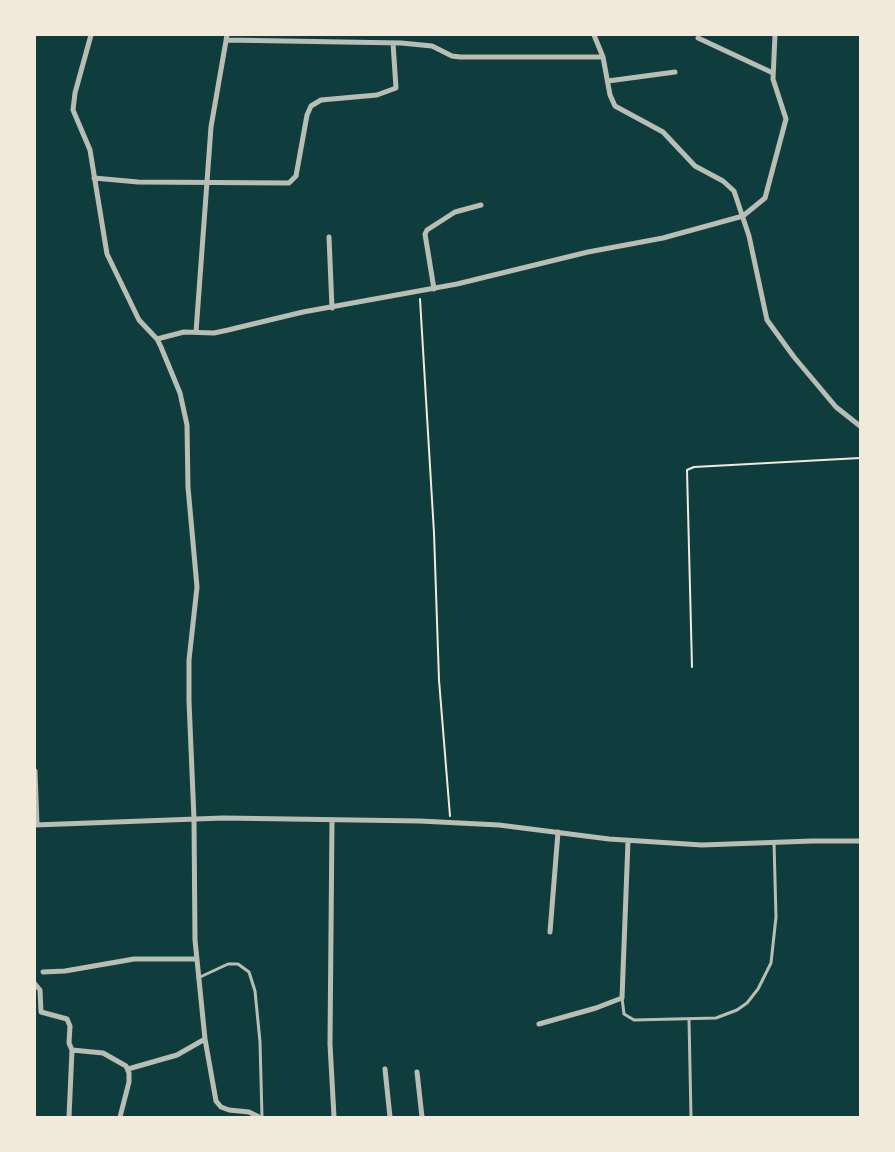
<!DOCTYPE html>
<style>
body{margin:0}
#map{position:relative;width:895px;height:1152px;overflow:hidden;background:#0f3d3e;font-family:Arial,sans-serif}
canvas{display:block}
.frame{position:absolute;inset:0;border:36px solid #f1e9da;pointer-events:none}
</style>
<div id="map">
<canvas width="895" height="1152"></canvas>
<div class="frame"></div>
</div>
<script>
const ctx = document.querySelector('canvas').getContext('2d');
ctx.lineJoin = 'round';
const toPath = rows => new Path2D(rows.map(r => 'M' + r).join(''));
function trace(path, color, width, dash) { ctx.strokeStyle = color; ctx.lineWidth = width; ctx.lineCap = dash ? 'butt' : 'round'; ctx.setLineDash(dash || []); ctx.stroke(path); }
const path = toPath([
 [420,299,434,533,439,680,450,816],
 [692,667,687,470,694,467,860,458]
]);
const service = toPath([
 [198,978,228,964,238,964,249,972,255,991,260,1042,262,1117],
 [622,998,624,1014,634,1020,716,1018,737,1010,747,1003,758,989,771,963,776,917,774,842],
 [689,1019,691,1117]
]);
const minor = toPath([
 [91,35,75,93,73,110,90,150,107,254,139,320,157,339,161,347,180,393,187,425,188,487,197,587,189,660,189,701,194,819,195,940,205,1039,216,1101,221,1107,229,1110,249,1112,259,1117],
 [594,35,603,57,610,95,615,106,663,132,695,166,723,181,734,191,749,236,767,320,794,357,836,407,860,426],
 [698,38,773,73],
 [226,40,401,43,432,46,452,56,460,57,603,57],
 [608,81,675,72],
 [94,178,138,182,289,183,296,176,307,115,311,106,321,100,377,95,396,88,393,43],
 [329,237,332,308],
 [434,289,425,234,427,230,455,212,481,205],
 [196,332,211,127,227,35],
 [157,339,184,332,214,333,228,330,303,312,457,284,588,252,663,238,743,216,765,198,786,119,773,79,775,35],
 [35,771,37,825],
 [332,820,330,1044,334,1117],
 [35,825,223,818,420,821,499,825,609,839,702,845,812,841,860,841],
 [550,932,558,832],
 [43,972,65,971,134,959,196,959],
 [35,984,40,990,41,1012,67,1019,70,1026,69,1043,72,1050,103,1053,126,1066,129,1073,129,1082,120,1117],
 [539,1024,596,1008,622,998,628,841],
 [128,1069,177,1055,205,1039],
 [385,1069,390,1117],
 [417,1072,422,1117],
 [69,1117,72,1050]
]);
trace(path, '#f1e9da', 2);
trace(service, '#b8beb3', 3);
trace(minor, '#b8beb3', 5);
</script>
